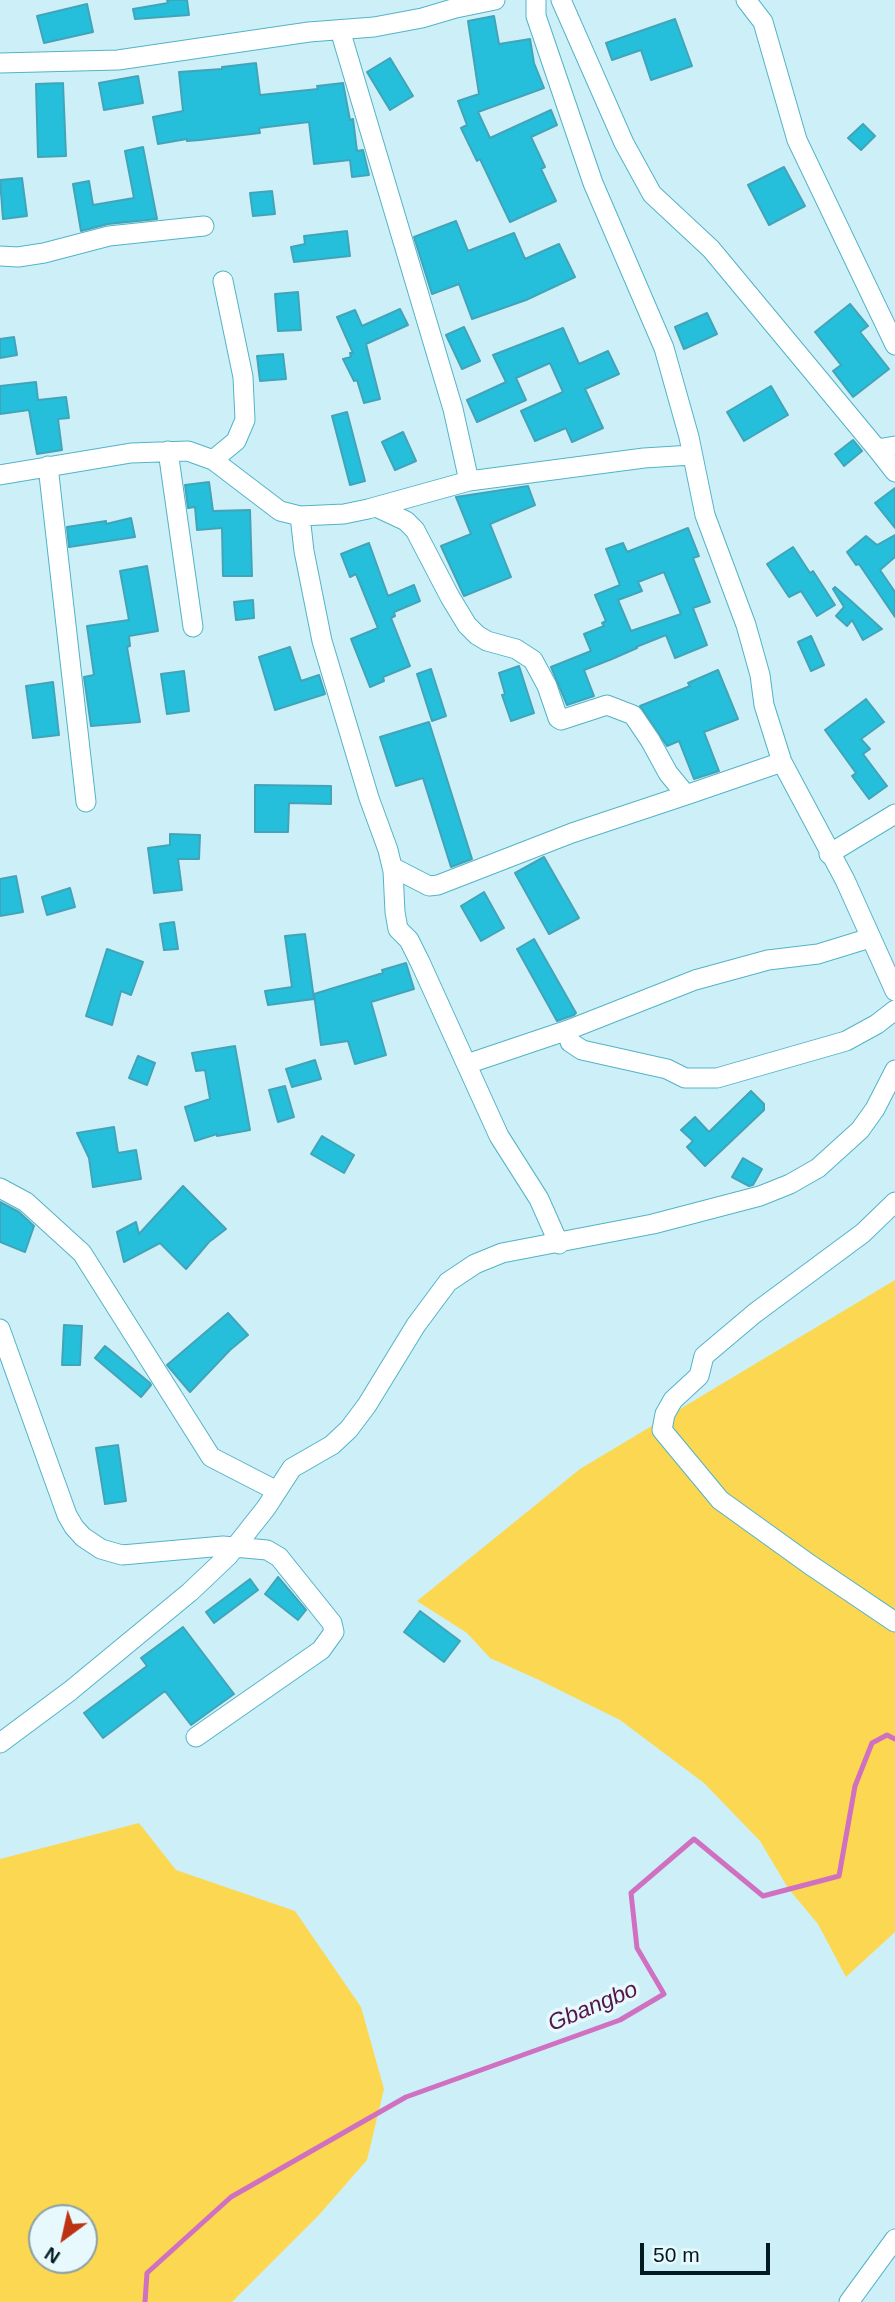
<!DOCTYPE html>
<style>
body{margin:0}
#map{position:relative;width:895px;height:2302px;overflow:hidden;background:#cdf0f8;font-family:Arial,sans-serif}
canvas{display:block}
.north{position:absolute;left:28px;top:2204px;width:70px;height:70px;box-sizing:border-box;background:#e8f9fe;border:2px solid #8ba0a6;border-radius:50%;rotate:213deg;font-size:19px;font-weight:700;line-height:28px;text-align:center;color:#001a21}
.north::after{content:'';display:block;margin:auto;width:24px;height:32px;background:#bc3212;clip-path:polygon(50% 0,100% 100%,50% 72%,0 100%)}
.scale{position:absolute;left:640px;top:2243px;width:130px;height:32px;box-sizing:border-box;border:4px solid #001a21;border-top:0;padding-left:9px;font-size:21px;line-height:24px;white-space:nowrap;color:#001a21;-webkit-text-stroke:5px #e8f9fe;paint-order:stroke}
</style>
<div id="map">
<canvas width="895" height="2302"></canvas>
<div class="north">N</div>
<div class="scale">50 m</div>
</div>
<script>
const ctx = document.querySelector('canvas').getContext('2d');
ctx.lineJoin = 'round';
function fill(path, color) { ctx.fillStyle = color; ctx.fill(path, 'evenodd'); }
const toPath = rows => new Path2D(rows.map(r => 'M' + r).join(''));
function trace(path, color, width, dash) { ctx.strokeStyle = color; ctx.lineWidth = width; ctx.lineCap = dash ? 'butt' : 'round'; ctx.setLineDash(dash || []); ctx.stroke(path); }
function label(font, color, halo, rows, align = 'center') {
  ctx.font = font + ' Arial,sans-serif'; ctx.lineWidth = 7; ctx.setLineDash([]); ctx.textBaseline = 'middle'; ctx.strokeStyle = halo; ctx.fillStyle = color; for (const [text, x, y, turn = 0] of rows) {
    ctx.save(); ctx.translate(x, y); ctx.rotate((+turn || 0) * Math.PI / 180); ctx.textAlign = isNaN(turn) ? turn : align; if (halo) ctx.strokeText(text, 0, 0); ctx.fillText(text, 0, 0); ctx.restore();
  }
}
const green = toPath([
 [895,1280,895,1932,846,1977,818,1924,788,1888,760,1841,704,1783,620,1720,539,1680,490,1658,467,1633,417,1601,580,1469],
 [139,1823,176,1870,295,1911,361,2007,384,2089,367,2160,318,2216,232,2302,0,2302,0,1859],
 [84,2218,84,2260,42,2260,42,2218]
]);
const stream = toPath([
 [145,2302,147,2273,231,2197,406,2097,620,2020,664,1994,637,1948,631,1893,694,1839,763,1896,839,1876,855,1786,872,1743,887,1735,895,1739]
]);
const building = toPath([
 [167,0,187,0,189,15,135,19,133,9,168,3,167,0],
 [87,4,93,32,44,43,37,16,87,4],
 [494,16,499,44,530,39,534,63,544,88,478,112,490,138,551,110,557,125,531,137,545,167,541,169,556,201,510,222,480,159,477,161,461,128,467,125,458,101,479,94,468,21,494,16],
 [675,19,692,66,651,80,641,50,612,60,606,43,675,19],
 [390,58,413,96,390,110,367,72,390,58],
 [256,63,260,95,318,89,317,86,343,83,350,120,353,119,357,151,363,150,369,175,352,177,350,160,314,164,309,122,259,128,260,133,200,140,187,141,187,139,158,144,153,117,183,111,179,72,222,69,222,67,256,63],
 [138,76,143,103,104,110,99,83,138,76],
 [63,83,66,156,38,157,36,84,63,83],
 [863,124,875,136,861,150,848,138,863,124],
 [143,147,157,219,108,224,81,231,73,184,89,181,93,205,134,198,125,151,143,147],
 [784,167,805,206,769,225,748,185,784,167],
 [22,178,27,216,3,219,0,180,22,178],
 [272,191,275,214,253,216,250,193,272,191],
 [456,221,468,251,514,233,525,259,559,244,575,277,526,300,472,319,459,284,432,294,414,237,456,221],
 [347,231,350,256,294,262,291,247,305,244,304,236,347,231],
 [298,292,301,330,278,331,275,294,298,292],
 [850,304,868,326,860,332,889,369,853,397,833,371,841,365,815,332,850,304],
 [400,309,408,325,366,344,380,399,364,403,357,380,354,381,343,359,351,357,350,353,353,353,337,317,355,310,362,326,400,309],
 [707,313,717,334,684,349,675,327,707,313],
 [464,327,480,361,462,369,446,335,464,327],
 [563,328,579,364,608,351,619,374,585,389,603,428,572,442,566,428,535,441,521,411,563,392,550,363,516,378,526,400,477,422,467,400,506,382,493,355,563,328],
 [14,337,17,355,0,358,0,339,14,337],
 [283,354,286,379,260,381,257,356,283,354],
 [36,382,38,400,66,397,69,418,58,419,62,450,37,454,29,410,0,414,0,386,36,382],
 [771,386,788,415,744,441,727,412,771,386],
 [347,412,365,481,350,485,332,416,347,412],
 [403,432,416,461,395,470,382,442,403,432],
 [853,440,862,451,844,466,835,454,853,440],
 [209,482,213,511,250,510,252,576,223,576,222,528,197,530,195,507,188,508,185,485,209,482],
 [528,486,535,505,490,524,511,577,464,596,441,546,471,534,456,497,528,486],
 [895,488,895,528,875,503,895,488],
 [131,518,135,537,69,547,67,527,106,521,106,524,131,518],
 [688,528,699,556,693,558,710,602,693,608,707,645,675,658,666,635,636,647,637,648,612,659,584,670,594,696,567,705,551,667,591,651,584,634,604,626,602,623,606,621,595,595,620,585,606,549,623,543,627,552,688,528],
 [664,572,681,614,631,631,618,600,642,591,638,582,664,572],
 [895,535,895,557,880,570,895,592,895,617,859,564,856,565,847,552,866,536,877,545,895,535],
 [369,543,388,596,414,585,420,601,394,612,395,616,391,618,410,666,383,677,384,681,370,687,351,639,378,628,356,574,350,577,341,554,369,543],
 [793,547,810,573,813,571,835,605,817,616,801,591,789,597,767,564,793,547],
 [147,566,158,631,129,636,130,646,127,647,140,722,91,726,84,677,94,675,87,626,129,620,120,571,147,566],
 [835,587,850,600,882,629,863,640,852,620,847,626,836,616,844,607,833,589,835,587],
 [253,600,254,618,236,620,234,602,253,600],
 [811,636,824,665,811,671,798,642,811,636],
 [290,647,301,681,319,675,325,694,275,710,259,657,290,647],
 [519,666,534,713,511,721,502,695,505,694,499,673,519,666],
 [431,669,446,716,432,721,417,674,431,669],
 [718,670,738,719,704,732,719,771,694,779,679,741,667,746,640,706,690,686,688,683,718,670],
 [184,671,189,711,167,714,161,674,184,671],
 [53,682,59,735,33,738,26,686,53,682],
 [866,699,884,722,861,739,870,749,863,754,887,786,869,799,852,776,856,773,825,730,866,699],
 [429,722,472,859,451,867,423,778,396,786,380,737,429,722],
 [255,785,331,786,331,804,289,803,288,832,255,832,255,785],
 [170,834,200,835,199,859,178,859,182,890,154,893,148,848,170,845,170,834],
 [544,857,579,918,549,934,515,873,544,857],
 [16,876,23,912,0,916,0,879,16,876],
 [70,888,75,907,47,915,42,897,70,888],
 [484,892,504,928,481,941,461,906,484,892],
 [174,922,178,949,164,950,160,924,174,922],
 [305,934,314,999,268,1005,265,991,292,987,285,936,305,934],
 [534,939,576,1013,574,1015,557,1021,517,949,534,939],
 [107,949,143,962,131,995,121,991,112,1025,86,1016,107,949],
 [406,963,414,989,371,1002,386,1055,355,1064,348,1041,321,1045,314,994,383,973,382,970,406,963],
 [235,1046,250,1130,217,1136,217,1134,195,1141,185,1107,210,1099,205,1070,196,1071,192,1053,235,1046],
 [138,1056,155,1063,147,1085,129,1078,138,1056],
 [315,1060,321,1079,292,1087,286,1069,315,1060],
 [285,1086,294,1117,278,1122,269,1090,285,1086],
 [751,1091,764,1104,764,1110,705,1166,687,1147,693,1141,681,1130,695,1117,709,1132,751,1091],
 [114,1127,118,1153,136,1150,141,1179,93,1187,89,1158,77,1133,114,1127],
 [322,1136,354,1155,344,1173,311,1154,322,1136],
 [743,1158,762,1169,753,1185,749,1186,732,1177,743,1158],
 [183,1186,226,1229,209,1242,186,1269,160,1243,124,1262,117,1232,136,1222,139,1234,183,1186],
 [0,1202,19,1212,34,1226,25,1252,0,1242,0,1202],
 [228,1313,248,1335,230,1350,190,1392,167,1365,228,1313],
 [64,1325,82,1326,80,1365,62,1365,64,1325],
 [105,1346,150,1383,151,1385,141,1397,95,1358,105,1346],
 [118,1445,126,1501,105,1504,96,1448,118,1445],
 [278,1577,306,1610,298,1620,265,1594,278,1577],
 [250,1579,258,1590,214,1623,206,1612,250,1579],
 [420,1611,460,1641,444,1662,404,1632,420,1611],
 [183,1627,234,1694,191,1725,165,1691,103,1738,84,1713,147,1666,141,1658,183,1627]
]);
const street = toPath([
 [536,0,536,16,593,183,664,348,689,437,705,515,746,625,760,675,764,705,782,762,845,880,895,991],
 [561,0,624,143,652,194,711,249,877,449,895,446],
 [746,0,763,22,797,140,895,345],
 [340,30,453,409,469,481],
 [0,63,118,60,309,32,374,27,422,18,456,8,495,0],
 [0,256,18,257,44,253,109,236,204,226],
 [877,449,895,472],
 [168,451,193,627],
 [213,460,236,441,245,420,243,377,223,281],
 [48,466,86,802],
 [0,475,131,453,188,451,213,460,280,511,300,516,344,514,368,509,469,481,644,458,692,455],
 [376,507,406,521,415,530,450,597,467,625,477,635,487,641,516,649,533,660,547,686,558,718,561,720,607,705,633,715,650,740,668,773,686,795,782,762],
 [300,516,304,551,322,641,369,798,388,850,393,871,395,912,398,929,409,940,420,962,499,1136,539,1199,559,1244],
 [829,854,895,814],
 [392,867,429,886,438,885,572,833,686,795],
 [568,1030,570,1042,582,1050,667,1069,685,1078,717,1078,846,1041,877,1024,895,1010],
 [467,1064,568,1030,695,980,768,960,818,954,870,938],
 [0,1188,26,1202,82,1253,211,1457,277,1491],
 [895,1202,863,1233,755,1313,704,1356,699,1376,673,1400,665,1414,662,1430,720,1500,809,1564,895,1622],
 [0,1329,67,1515,74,1527,83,1537,101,1549,122,1555,223,1546,267,1550,279,1557,332,1623,334,1632,321,1650,196,1737],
 [0,1743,70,1691,190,1592,228,1556,266,1508,292,1468,332,1445,349,1429,367,1405,416,1325,448,1282,475,1264,502,1253,653,1224,760,1196,790,1184,818,1168,860,1130,875,1109,895,1070],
 [849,2302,895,2239]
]);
const waterNames = [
 ["Gbangbo",593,2007,-23]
];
fill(green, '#fbd752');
trace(stream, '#d070c0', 5);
fill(building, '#25bfdb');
trace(building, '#42a4b9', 2);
trace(street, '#52b3c7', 21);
trace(street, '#fff', 19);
label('italic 23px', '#52164a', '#e8f9fe', waterNames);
</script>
